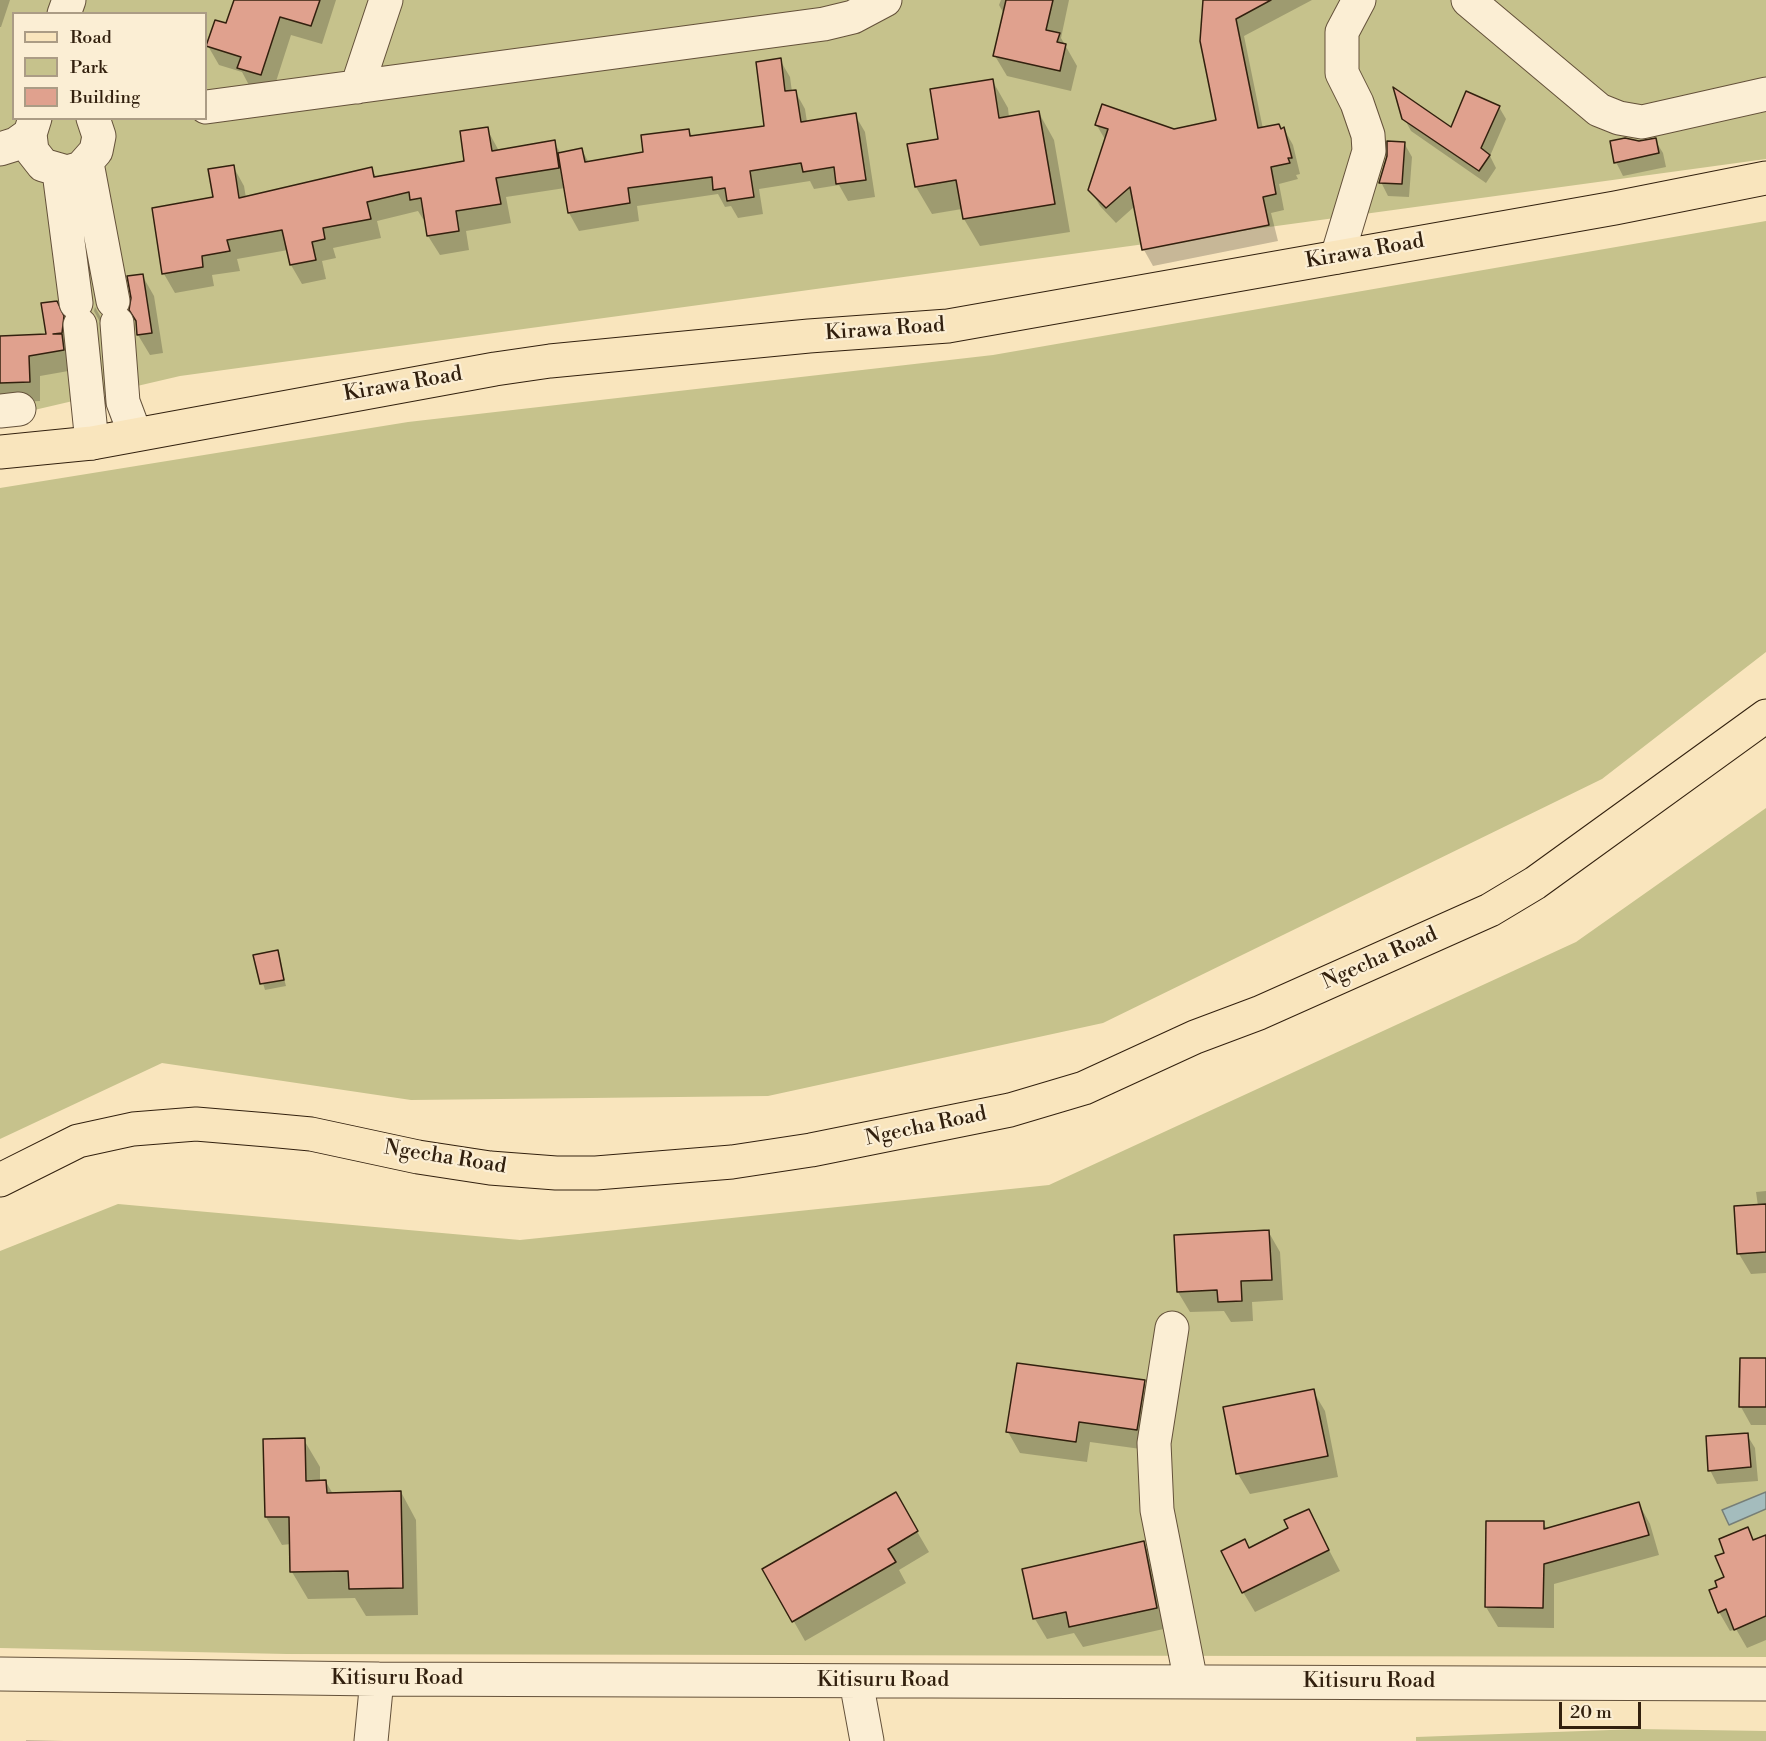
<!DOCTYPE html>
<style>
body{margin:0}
#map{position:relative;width:1766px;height:1741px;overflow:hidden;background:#f9e5bd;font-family:"Libre Bodoni",serif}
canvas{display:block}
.legend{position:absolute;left:12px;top:12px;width:195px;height:108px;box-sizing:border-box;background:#fbeed4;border:2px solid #ab9c85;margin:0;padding:8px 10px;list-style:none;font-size:18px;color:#32200e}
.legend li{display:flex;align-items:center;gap:12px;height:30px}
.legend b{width:30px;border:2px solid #ab9c85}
.scale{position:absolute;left:1559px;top:1702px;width:82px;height:27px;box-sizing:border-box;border:3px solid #32200e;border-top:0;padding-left:8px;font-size:18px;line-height:21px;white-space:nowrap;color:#32200e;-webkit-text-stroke:4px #fbeed4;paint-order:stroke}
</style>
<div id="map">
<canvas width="1766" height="1741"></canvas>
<ul class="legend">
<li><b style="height:8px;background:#f9e5bd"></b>Road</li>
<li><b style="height:16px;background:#c6c28c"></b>Park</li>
<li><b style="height:16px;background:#e0a18e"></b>Building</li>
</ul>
<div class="scale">20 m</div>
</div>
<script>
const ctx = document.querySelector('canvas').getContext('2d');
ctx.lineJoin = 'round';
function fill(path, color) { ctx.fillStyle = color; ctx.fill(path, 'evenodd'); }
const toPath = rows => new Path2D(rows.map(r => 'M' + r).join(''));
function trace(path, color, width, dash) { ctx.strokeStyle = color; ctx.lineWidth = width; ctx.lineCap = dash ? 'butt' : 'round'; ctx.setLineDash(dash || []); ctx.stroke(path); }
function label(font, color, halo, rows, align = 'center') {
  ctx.font = font + ' "Libre Bodoni",serif'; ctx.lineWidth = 4.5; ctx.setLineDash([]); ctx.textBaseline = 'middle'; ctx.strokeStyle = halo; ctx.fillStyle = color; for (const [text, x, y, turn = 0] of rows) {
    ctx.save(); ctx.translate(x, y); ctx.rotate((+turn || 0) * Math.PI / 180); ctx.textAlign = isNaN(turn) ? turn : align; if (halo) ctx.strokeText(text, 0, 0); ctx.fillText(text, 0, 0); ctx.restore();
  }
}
const green = toPath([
 [0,0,1766,0,1766,159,180,376,0,418],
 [14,14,206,14,206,118,14,118],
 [1766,221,1766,652,1602,779,1103,1023,768,1096,411,1100,162,1063,0,1139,0,488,408,422,993,355],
 [1766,808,1766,1657,287,1654,0,1648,0,1251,118,1204,520,1240,1049,1185,1576,942],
 [1638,1729,1766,1731,1766,1741,1416,1741,1416,1737]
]);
const water = toPath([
 [1766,1492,1766,1509,1729,1525,1722,1510,1766,1492]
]);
const shadow = toPath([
 [0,0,10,0,1,27,0,27],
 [235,0,336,0,322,44,291,35,272,94,250,87,242,72,219,65,208,46,227,25],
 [1001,0,1069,0,1061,38,1077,66,1071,91,1007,76,995,56,1004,14,999,5],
 [1208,0,1312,0,1244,36,1263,129,1284,129,1293,145,1300,174,1296,175,1298,179,1279,184,1284,210,1271,213,1278,241,1153,266,1144,250,1135,206,1116,223,1100,206,1090,189,1106,141,1096,124,1174,131,1218,121],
 [780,60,790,77,792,92,795,91,805,109,807,122,855,115,865,132,875,197,848,201,839,185,814,189,810,181,759,189,763,214,738,218,731,206,725,207,718,194,637,206,639,221,579,231,569,213,565,188,506,197,511,223,466,231,469,250,440,255,428,236,425,218,423,219,418,211,377,221,381,238,333,248,336,258,322,261,326,279,302,284,291,265,288,250,237,259,240,271,212,275,214,286,175,293,164,274,153,209,214,198,233,166,244,186,246,198,371,169,377,178,466,162,487,129,499,151,554,142,561,154,582,150,589,163,645,153,688,130,693,137,766,127],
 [992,80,1008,108,1009,118,1039,113,1054,140,1070,232,980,246,964,219,962,209,932,214,916,187,940,140],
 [1499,107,1506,119,1490,156,1496,168,1486,183,1411,131,1404,118,1452,129],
 [1655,140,1663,153,1666,167,1623,176,1616,162,1639,142],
 [1404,143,1412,157,1409,197,1388,196,1381,182],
 [142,275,154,296,163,353,150,355,138,335],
 [56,302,68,322,74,370,40,376,40,401,0,403,0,337,47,336],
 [95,307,111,336,110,340,94,311],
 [277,952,286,986,265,990,255,956],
 [1766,1191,1766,1273,1751,1274,1739,1254,1758,1206,1756,1192],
 [1268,1231,1280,1252,1283,1300,1252,1302,1253,1321,1231,1322,1224,1311,1190,1312,1178,1292],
 [1766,1350,1766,1425,1751,1425,1741,1407,1766,1360],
 [1144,1382,1156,1402,1148,1450,1090,1442,1087,1462,1020,1453,1008,1432],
 [1313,1391,1325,1411,1338,1477,1250,1494,1238,1474,1224,1409],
 [1747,1435,1755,1448,1758,1481,1717,1484,1710,1470],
 [304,1440,320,1467,320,1482,326,1482,333,1494,401,1492,416,1520,418,1615,366,1616,355,1598,308,1599,292,1572,291,1544,282,1545,266,1517,265,1441],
 [895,1494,929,1552,899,1570,906,1583,805,1641,764,1569],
 [1639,1504,1650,1524,1659,1555,1554,1584,1554,1628,1498,1627,1486,1607,1543,1523,1548,1530],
 [1308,1510,1340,1571,1255,1612,1243,1592,1249,1549,1290,1529],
 [1747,1529,1754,1541,1766,1536,1766,1640,1747,1648,1736,1629,1730,1631,1719,1612,1719,1587,1726,1578,1726,1553],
 [1143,1542,1155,1563,1168,1628,1083,1647,1074,1633,1047,1639,1035,1619,1023,1570],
 [26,1740,64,1741,26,1741]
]);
const building = toPath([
 [234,0,320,0,311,26,280,17,261,75,237,68,241,57,206,46,215,20,226,23,234,0],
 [1006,0,1053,0,1046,30,1060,33,1057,42,1066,44,1060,71,993,56,1006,0],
 [1203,0,1271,0,1236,19,1258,128,1279,124,1281,129,1284,127,1292,158,1288,158,1290,163,1271,167,1276,194,1263,197,1269,225,1142,250,1130,187,1106,208,1088,190,1108,129,1095,125,1102,104,1174,129,1216,120,1200,41,1203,0],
 [781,58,785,91,796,90,801,122,856,113,866,180,836,184,834,167,803,172,801,163,750,171,754,197,727,201,725,188,713,190,712,177,628,188,630,203,568,213,558,153,582,148,585,162,643,152,641,135,689,129,690,136,764,126,756,62,781,58],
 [993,79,999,118,1039,111,1055,204,963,219,956,180,915,187,907,144,938,139,930,89,993,79],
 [1393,87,1451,127,1466,91,1500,106,1481,148,1490,155,1479,171,1402,119,1393,87],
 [488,127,492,151,555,140,559,168,496,178,501,204,456,211,459,231,427,236,421,198,410,200,409,192,367,202,371,219,323,228,325,239,312,242,316,260,290,265,282,230,227,240,230,251,202,256,203,267,162,274,152,208,213,197,208,169,234,165,239,198,372,167,374,177,464,161,460,131,488,127],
 [1625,138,1639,141,1656,138,1659,153,1614,163,1610,141,1625,138],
 [1387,141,1405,142,1402,184,1379,183,1387,156,1387,141],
 [143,274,152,333,137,335,136,321,129,310,131,298,127,276,143,274],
 [57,301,64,316,62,333,53,334,62,334,64,350,29,356,30,382,0,383,0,336,46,334,41,303,57,301],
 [278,950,284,980,260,984,253,955,278,950],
 [1766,1204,1766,1252,1737,1254,1734,1206,1766,1204],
 [1269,1230,1272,1280,1241,1281,1242,1301,1218,1302,1217,1290,1177,1292,1174,1235,1269,1230],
 [1740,1358,1766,1358,1766,1407,1739,1407,1740,1358],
 [1017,1363,1145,1380,1137,1430,1079,1422,1076,1442,1006,1432,1017,1363],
 [1314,1389,1328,1456,1236,1474,1223,1407,1314,1389],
 [1748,1433,1751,1467,1708,1471,1706,1436,1748,1433],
 [305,1438,306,1481,326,1480,327,1493,401,1491,403,1588,349,1589,348,1571,290,1572,289,1517,265,1517,263,1439,305,1438],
 [896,1492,918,1531,888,1549,896,1562,792,1622,762,1569,896,1492],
 [1639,1502,1649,1535,1544,1564,1543,1608,1485,1607,1486,1521,1544,1521,1544,1529,1639,1502],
 [1309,1509,1329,1550,1242,1593,1221,1551,1245,1539,1249,1548,1288,1528,1284,1520,1309,1509],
 [1748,1527,1753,1540,1766,1535,1766,1616,1734,1630,1726,1609,1718,1613,1709,1590,1717,1587,1715,1581,1724,1577,1715,1556,1724,1553,1719,1539,1748,1527],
 [1144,1541,1157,1608,1069,1627,1066,1612,1033,1619,1022,1569,1144,1541]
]);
const minor = toPath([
 [1468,0,1599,110,1619,118,1642,122,1766,94],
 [64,14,69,0],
 [357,87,386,0],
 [206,107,824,24,853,17,885,0],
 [35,118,30,134,32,151,43,165,67,172,81,168,96,151,99,136,93,118],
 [0,149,16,144,30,134],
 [87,163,113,301],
 [59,172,76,303],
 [1337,257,1369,151,1368,135,1357,103,1342,73,1342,32,1359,0],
 [117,323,123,402,135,434],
 [80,325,92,443],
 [0,411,19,409],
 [1172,1328,1154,1443,1157,1510,1191,1682],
 [0,1674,377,1679,1766,1684],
 [856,1681,867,1741],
 [371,1741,377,1679]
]);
const major = toPath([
 [0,452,92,443,495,369,550,361,809,336,948,326,1615,208,1766,178],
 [0,1180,78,1141,133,1129,196,1124,268,1130,311,1134,418,1157,490,1168,556,1173,596,1173,732,1162,811,1150,1010,1110,1084,1088,1195,1037,1259,1013,1490,910,1535,883,1766,716]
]);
const streetNames = [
 ["Kirawa Road",1365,252,-10],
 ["Kirawa Road",885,330,-4],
 ["Kirawa Road",403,385,-10],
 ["Ngecha Road",1380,959,-24],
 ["Ngecha Road",926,1127,-12],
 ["Ngecha Road",445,1158,9],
 ["Kitisuru Road",397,1679],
 ["Kitisuru Road",883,1681],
 ["Kitisuru Road",1369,1682]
];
fill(green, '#c6c28c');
fill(water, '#a4bcbd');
trace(water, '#767e77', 1.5);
fill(shadow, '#0003');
fill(building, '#e0a18e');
trace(building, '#32200e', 1.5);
trace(minor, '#64513a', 35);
trace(major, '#32200e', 35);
trace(minor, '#fbeed4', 33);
trace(major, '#f9e5bd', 33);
label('21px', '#32200e', '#fbeed4', streetNames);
</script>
